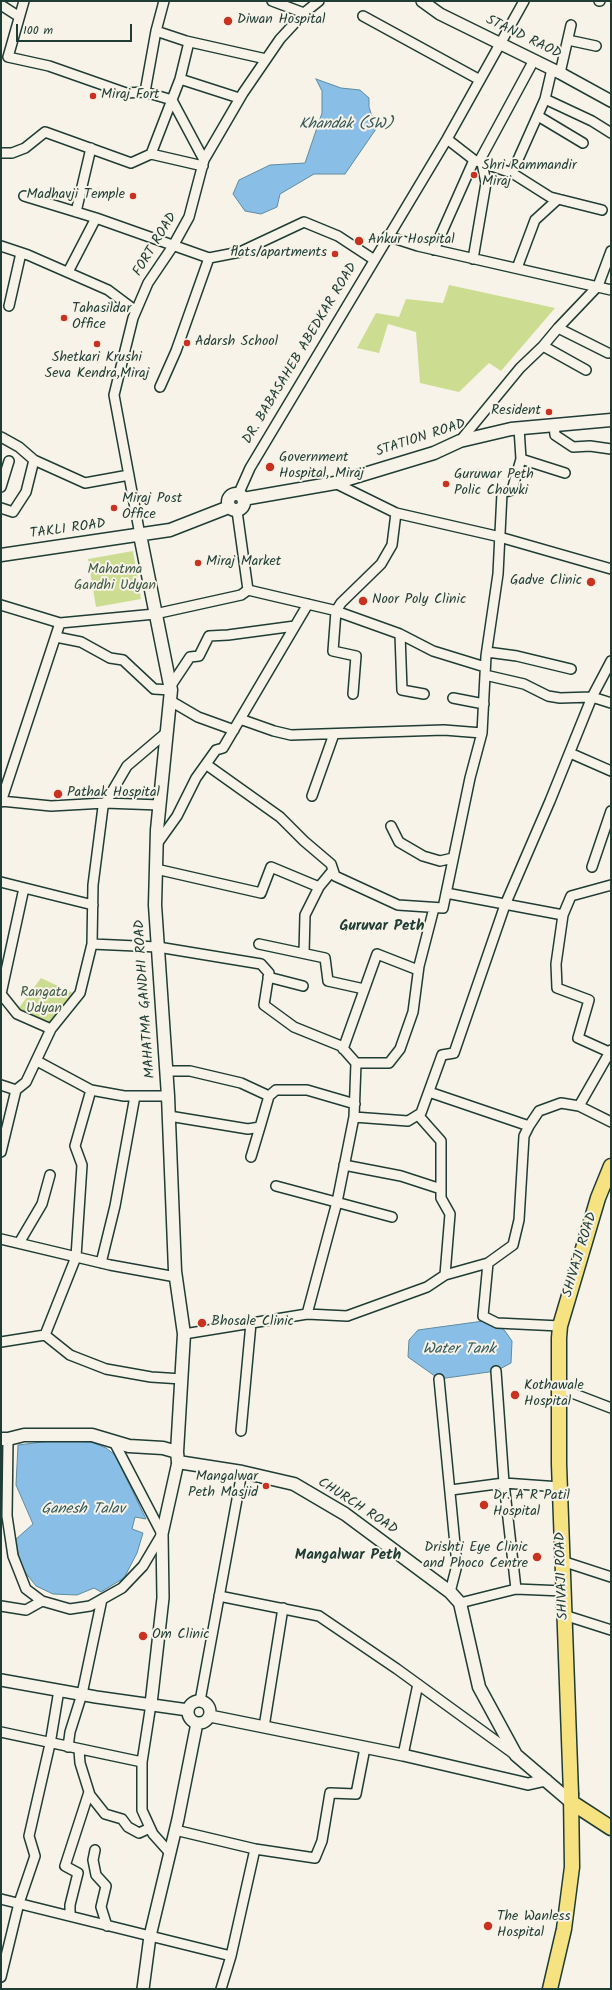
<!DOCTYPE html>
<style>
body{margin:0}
#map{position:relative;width:612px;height:1990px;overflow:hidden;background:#f7f3e8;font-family:Kalam,sans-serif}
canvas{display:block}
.frame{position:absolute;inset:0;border:2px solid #1f3d34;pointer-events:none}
.scale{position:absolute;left:16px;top:24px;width:116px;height:18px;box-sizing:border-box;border:2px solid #1f3d34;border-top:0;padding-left:5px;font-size:12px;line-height:14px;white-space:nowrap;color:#1f3d34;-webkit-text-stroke:3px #f7f3e8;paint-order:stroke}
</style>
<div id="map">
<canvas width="612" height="1990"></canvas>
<div class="frame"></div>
<div class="scale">100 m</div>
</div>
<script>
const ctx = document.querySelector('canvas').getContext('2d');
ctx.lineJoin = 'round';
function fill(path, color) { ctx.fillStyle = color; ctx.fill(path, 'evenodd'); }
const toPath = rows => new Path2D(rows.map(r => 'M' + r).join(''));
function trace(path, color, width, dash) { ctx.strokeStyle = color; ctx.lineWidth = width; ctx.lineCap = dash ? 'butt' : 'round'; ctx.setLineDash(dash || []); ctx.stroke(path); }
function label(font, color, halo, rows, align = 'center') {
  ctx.font = font + ' Kalam,sans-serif'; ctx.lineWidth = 4; ctx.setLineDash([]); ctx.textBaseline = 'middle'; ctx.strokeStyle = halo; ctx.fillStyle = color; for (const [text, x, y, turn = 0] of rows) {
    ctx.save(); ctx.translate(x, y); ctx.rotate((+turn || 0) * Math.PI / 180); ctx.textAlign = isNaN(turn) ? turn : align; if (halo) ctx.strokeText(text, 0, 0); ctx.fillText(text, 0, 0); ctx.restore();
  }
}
const green = toPath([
 [449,285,555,308,501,371,489,363,459,392,420,383,416,332,388,324,379,353,357,348,376,313,399,317,406,299,443,303],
 [133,551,141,599,96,607,88,559],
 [41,978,73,993,49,1023,18,1009]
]);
const water = toPath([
 [316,79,341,88,360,90,369,98,369,107,376,129,345,174,314,174,280,194,277,207,261,214,245,211,233,194,239,180,270,165,305,163,322,113,322,91,316,79],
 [491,1320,505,1331,512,1341,511,1363,496,1371,439,1379,408,1357,409,1340,418,1330,491,1320],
 [58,1440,91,1442,106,1448,115,1455,146,1519,135,1517,132,1529,143,1533,137,1553,124,1578,101,1592,94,1588,77,1595,53,1594,36,1586,21,1567,15,1540,33,1524,16,1485,18,1445,58,1440]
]);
const minor = toPath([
 [24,1,8,57,49,66,126,93,145,92,172,100,204,160],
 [272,1,304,13],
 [599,1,600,1],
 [1,5,18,16],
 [363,16,480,80],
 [156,31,186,41,266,59],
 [568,40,596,46],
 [189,42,180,79,151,154,203,166],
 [560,73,571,25],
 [180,79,239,98],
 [145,92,156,31,164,1],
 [545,99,592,121,611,133],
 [538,116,583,143],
 [447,139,474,160,512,173,545,99,552,69],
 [1,153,12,153,25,148,45,132,131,163,151,154],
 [512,173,550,197,602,210],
 [24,196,96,218,209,258,240,252,304,222,338,236,373,259],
 [76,212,91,148],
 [387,236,418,246,611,290],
 [1,246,28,255,108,290,136,311],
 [434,250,474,160],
 [473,259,486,183,481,158,534,60],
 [517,268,535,220,558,199],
 [68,272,96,218],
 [9,306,21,253],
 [558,328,608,353],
 [543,346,586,370],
 [160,387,176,351,209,258],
 [554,425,555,435,573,447,590,446,611,449],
 [1,437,19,447,34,460,85,483,129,475],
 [460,441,520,368,543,346,558,328,598,286,611,251],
 [521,459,565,473],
 [335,483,396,513,496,536,611,569],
 [1,487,9,461],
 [238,495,250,468,447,139,524,1],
 [1,508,13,512,26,492,34,460],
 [140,535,114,395,133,318,148,283,173,246,189,217,204,160,243,93,280,39,304,13,319,1],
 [248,590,333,610,400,634,433,651,485,667],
 [1,605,60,623],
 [400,634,402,690,424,694],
 [56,637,81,642,110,658,123,660,154,689,171,690],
 [487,652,517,656,571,669],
 [485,675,524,684,548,696,560,698,592,697,611,703],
 [170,687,190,657,199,656,209,636,228,635,295,626],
 [353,694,356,656,333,651,336,611,341,603,381,564,392,545,396,513],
 [453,698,484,704],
 [169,700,198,717,234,730],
 [240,719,274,731,291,735,444,730,482,733],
 [570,753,611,771],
 [207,765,280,817,304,841,331,864,335,876,398,905,443,908,470,778,482,733,486,656,498,574,502,493,512,490,521,459,519,428],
 [312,796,334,734],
 [1,801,51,806,105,803,160,805],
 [1,802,60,623,155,614,241,595,248,590,237,511],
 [391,826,399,842,423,856,440,861,453,858],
 [157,844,177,816,196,778,216,750,223,748,308,604],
 [592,867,611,811],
 [156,869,261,893,271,867,319,887],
 [1,882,93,905],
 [446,893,563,915],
 [92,944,158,947,261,964,269,973,264,1005,294,1027,341,1046,356,1063,354,1117],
 [259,944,325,958,328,981,364,989],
 [304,953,305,915,319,887,333,870],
 [268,977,303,986],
 [1,994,24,888],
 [1,994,17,1014,51,1029],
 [343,1049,377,954,418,970],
 [609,1052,578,1038,589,1000,557,988,556,964,563,915,571,896,611,885],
 [37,1061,91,1090,124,1096,168,1096],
 [356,1063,389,1063,400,1049,413,1012,419,966,434,908],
 [166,1071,190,1071,241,1083,269,1096,276,1090,307,1090,355,1104],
 [1,1085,16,1090],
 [429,1092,529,1126],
 [579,1106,611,1122],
 [418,1115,441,1141,441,1198,450,1214,445,1275],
 [169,1116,248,1129,260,1127,269,1096],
 [1,1152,16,1090,26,1082,51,1029,80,993,92,944,93,885,103,807,127,766,167,732],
 [251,1157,260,1127],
 [344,1165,401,1176,441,1189],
 [276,1186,392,1217],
 [1,1239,110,1265,176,1277],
 [19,1243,42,1204,50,1175],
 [101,1263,115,1206,135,1096],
 [488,1263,483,1316,497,1323,560,1326],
 [307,1314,337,1202,354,1117,408,1121,421,1113,442,1055,454,1053,505,905,550,801,592,697,611,661],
 [184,1334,307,1314,347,1316,427,1287,445,1275,488,1263,513,1245,519,1220,524,1136,529,1126,539,1111,561,1103,579,1106,611,1050],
 [45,1335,76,1257,82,1165,75,1146,91,1090],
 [45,1335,70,1355,106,1369,151,1377,182,1379],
 [1,1342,45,1335],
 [496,1371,504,1483,516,1589],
 [439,1379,457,1565,450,1592],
 [559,1388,611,1408],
 [241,1431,251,1323],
 [8,1439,7,1516,13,1556,26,1589,42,1601,70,1609,90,1606,122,1588,143,1566,162,1534,114,1442],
 [451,1490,504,1483,560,1487],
 [562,1561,611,1577],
 [219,1596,319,1616,397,1669,514,1754],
 [460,1603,516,1589,563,1591],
 [1,1606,26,1610,42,1601],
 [564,1615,611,1630],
 [200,1701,242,1472],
 [264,1727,283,1608],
 [1,1732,142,1762,142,1810,153,1834,170,1853],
 [68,1747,70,1732,82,1694,102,1599],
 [79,1750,80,1763,90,1795,105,1814,122,1819,128,1827,139,1833,150,1828],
 [403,1755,418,1684],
 [142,1762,151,1704],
 [175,1830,255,1849,315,1858,322,1841,330,1793,356,1794,365,1748],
 [95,1850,93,1860,96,1875,106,1886,101,1907,107,1926],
 [1,1899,231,1956],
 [70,1916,70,1905,78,1873,65,1866,89,1792],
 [1,1977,19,1903,35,1856,29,1836,50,1744,59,1690],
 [221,1989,231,1956,255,1849]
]);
const tertiary = toPath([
 [422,1,440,14,560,73,611,101],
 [1,1680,96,1697,188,1710],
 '188 1712a11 11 0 1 1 22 0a11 11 0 1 1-22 0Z',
 [151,1704,163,1598,162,1534,178,1462],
 [210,1716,403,1755,528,1784,546,1780],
 [143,1989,150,1936,178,1819,197,1723]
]);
const secondary = toPath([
 '228 502a8 8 0 1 1 16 0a8 8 0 1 1-16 0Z',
 [243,499,335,483,434,453,460,441,511,429,611,420],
 [140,535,171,690,157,830,155,905,168,1096,175,1271,184,1334,177,1452,178,1462,242,1472,294,1484,345,1514,450,1592,460,1603,479,1687,516,1755,571,1802],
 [1,555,170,530,229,507],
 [1,1439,8,1439,24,1435,92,1435,129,1446,163,1448,177,1452]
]);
const primary = toPath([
 [571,1794,559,1464,559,1338,560,1326,598,1198,611,1166]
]);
const trunk = toPath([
 [571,1802,611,1828],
 [550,1989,564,1929,572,1867,571,1794]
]);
const markers = [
 [228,21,5,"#c8321e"],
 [93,96,4,"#c8321e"],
 [474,175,4,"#c8321e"],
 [133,196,4,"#c8321e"],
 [359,241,5,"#c8321e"],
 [335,254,4,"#c8321e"],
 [64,318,4,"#c8321e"],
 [187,343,4,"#c8321e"],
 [97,344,4,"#c8321e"],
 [549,412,4,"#c8321e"],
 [270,467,5,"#c8321e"],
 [446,484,4,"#c8321e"],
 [114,508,4,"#c8321e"],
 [198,563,4,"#c8321e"],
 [591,582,5,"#c8321e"],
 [363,601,5,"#c8321e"],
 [58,794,5,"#c8321e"],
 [202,1323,5,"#c8321e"],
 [515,1395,5,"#c8321e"],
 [266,1486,4,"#c8321e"],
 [484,1505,5,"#c8321e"],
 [537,1557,5,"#c8321e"],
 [143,1636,5,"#c8321e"],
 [488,1926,5,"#c8321e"]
];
const poiNames = [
 ["Diwan Hospital",237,21],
 ["Miraj Fort",101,96],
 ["Shri Rammandir",482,167],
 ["Miraj",482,183],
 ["Madhavji Temple",125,196,"right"],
 ["Ankur Hospital",368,241],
 ["flats/apartments",327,254,"right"],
 ["Tahasildar",72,310],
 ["Office",72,326],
 ["Adarsh School",195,343],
 ["Shetkari Krushi",97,359,"center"],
 ["Seva Kendra,Miraj",97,375,"center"],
 ["Resident",541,412,"right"],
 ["Government",279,459],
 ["Hospital, Miraj",279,475],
 ["Guruwar Peth",454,476],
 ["Polic Chowki",454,492],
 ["Miraj Post",122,500],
 ["Office",122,516],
 ["Miraj Market",206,563],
 ["Gadve Clinic",582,582,"right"],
 ["Noor Poly Clinic",372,601],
 ["Pathak Hospital",67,794],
 ["Bhosale Clinic",211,1323],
 ["Kothawale",524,1387],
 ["Hospital",524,1403],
 ["Mangalwar",258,1478,"right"],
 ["Peth Masjid",258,1494,"right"],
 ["Dr. A R Patil",493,1497],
 ["Hospital",493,1513],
 ["Drishti Eye Clinic",528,1549,"right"],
 ["and Phoco Centre",528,1565,"right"],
 ["Om Clinic",152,1636],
 ["The Wanless",497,1918],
 ["Hospital",497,1934]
];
const streetNames = [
 ["STAND RAOD",523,38,26],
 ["FORT ROAD",156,245,-59],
 ["DR. BABASAHEB ABEDKAR ROAD",301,354,-59],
 ["STATION ROAD",421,439,-18],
 ["TAKLI ROAD",68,530,-8],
 ["MAHATMA GANDHI ROAD",146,999,-94],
 ["SHIVAJI ROAD",581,1255,-73],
 ["CHURCH ROAD",357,1507,33],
 ["SHIVAJI ROAD",563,1576,-92]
];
const parkNames = [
 ["Mahatma",115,571],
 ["Gandhi Udyan",115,587],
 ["Rangata",44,994],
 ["Udyan",44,1010]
];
const waterNames = [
 ["Khandak (SW)",346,125],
 ["Water Tank",459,1350],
 ["Ganesh Talav",83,1510]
];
const neighbourhoodNames = [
 ["Guruvar Peth",382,927],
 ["Mangalwar Peth",348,1556]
];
fill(green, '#ccdd91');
fill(water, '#89bfe7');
trace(water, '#5f8b9f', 1);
trace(minor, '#1f3d34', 12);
trace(tertiary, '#1f3d34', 14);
trace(secondary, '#1f3d34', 15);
trace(primary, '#1f3d34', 17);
trace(trunk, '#1f3d34', 17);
trace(minor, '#f7f3e8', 9);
trace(tertiary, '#f7f3e8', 11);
trace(secondary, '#f7f3e8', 12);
trace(primary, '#f6e281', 14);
trace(trunk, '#f6e281', 14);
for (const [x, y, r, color] of markers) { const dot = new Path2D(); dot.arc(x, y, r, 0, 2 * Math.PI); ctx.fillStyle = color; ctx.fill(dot); trace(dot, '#f7f3e8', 1.5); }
label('14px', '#1f3d34', '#f7f3e8', poiNames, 'left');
label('14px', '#1f3d34', '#f7f3e8', streetNames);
label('14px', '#425d47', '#f7f3e8', parkNames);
label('italic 15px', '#345758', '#f7f3e8', waterNames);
label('bold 15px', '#1f3d34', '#f7f3e8', neighbourhoodNames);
</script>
